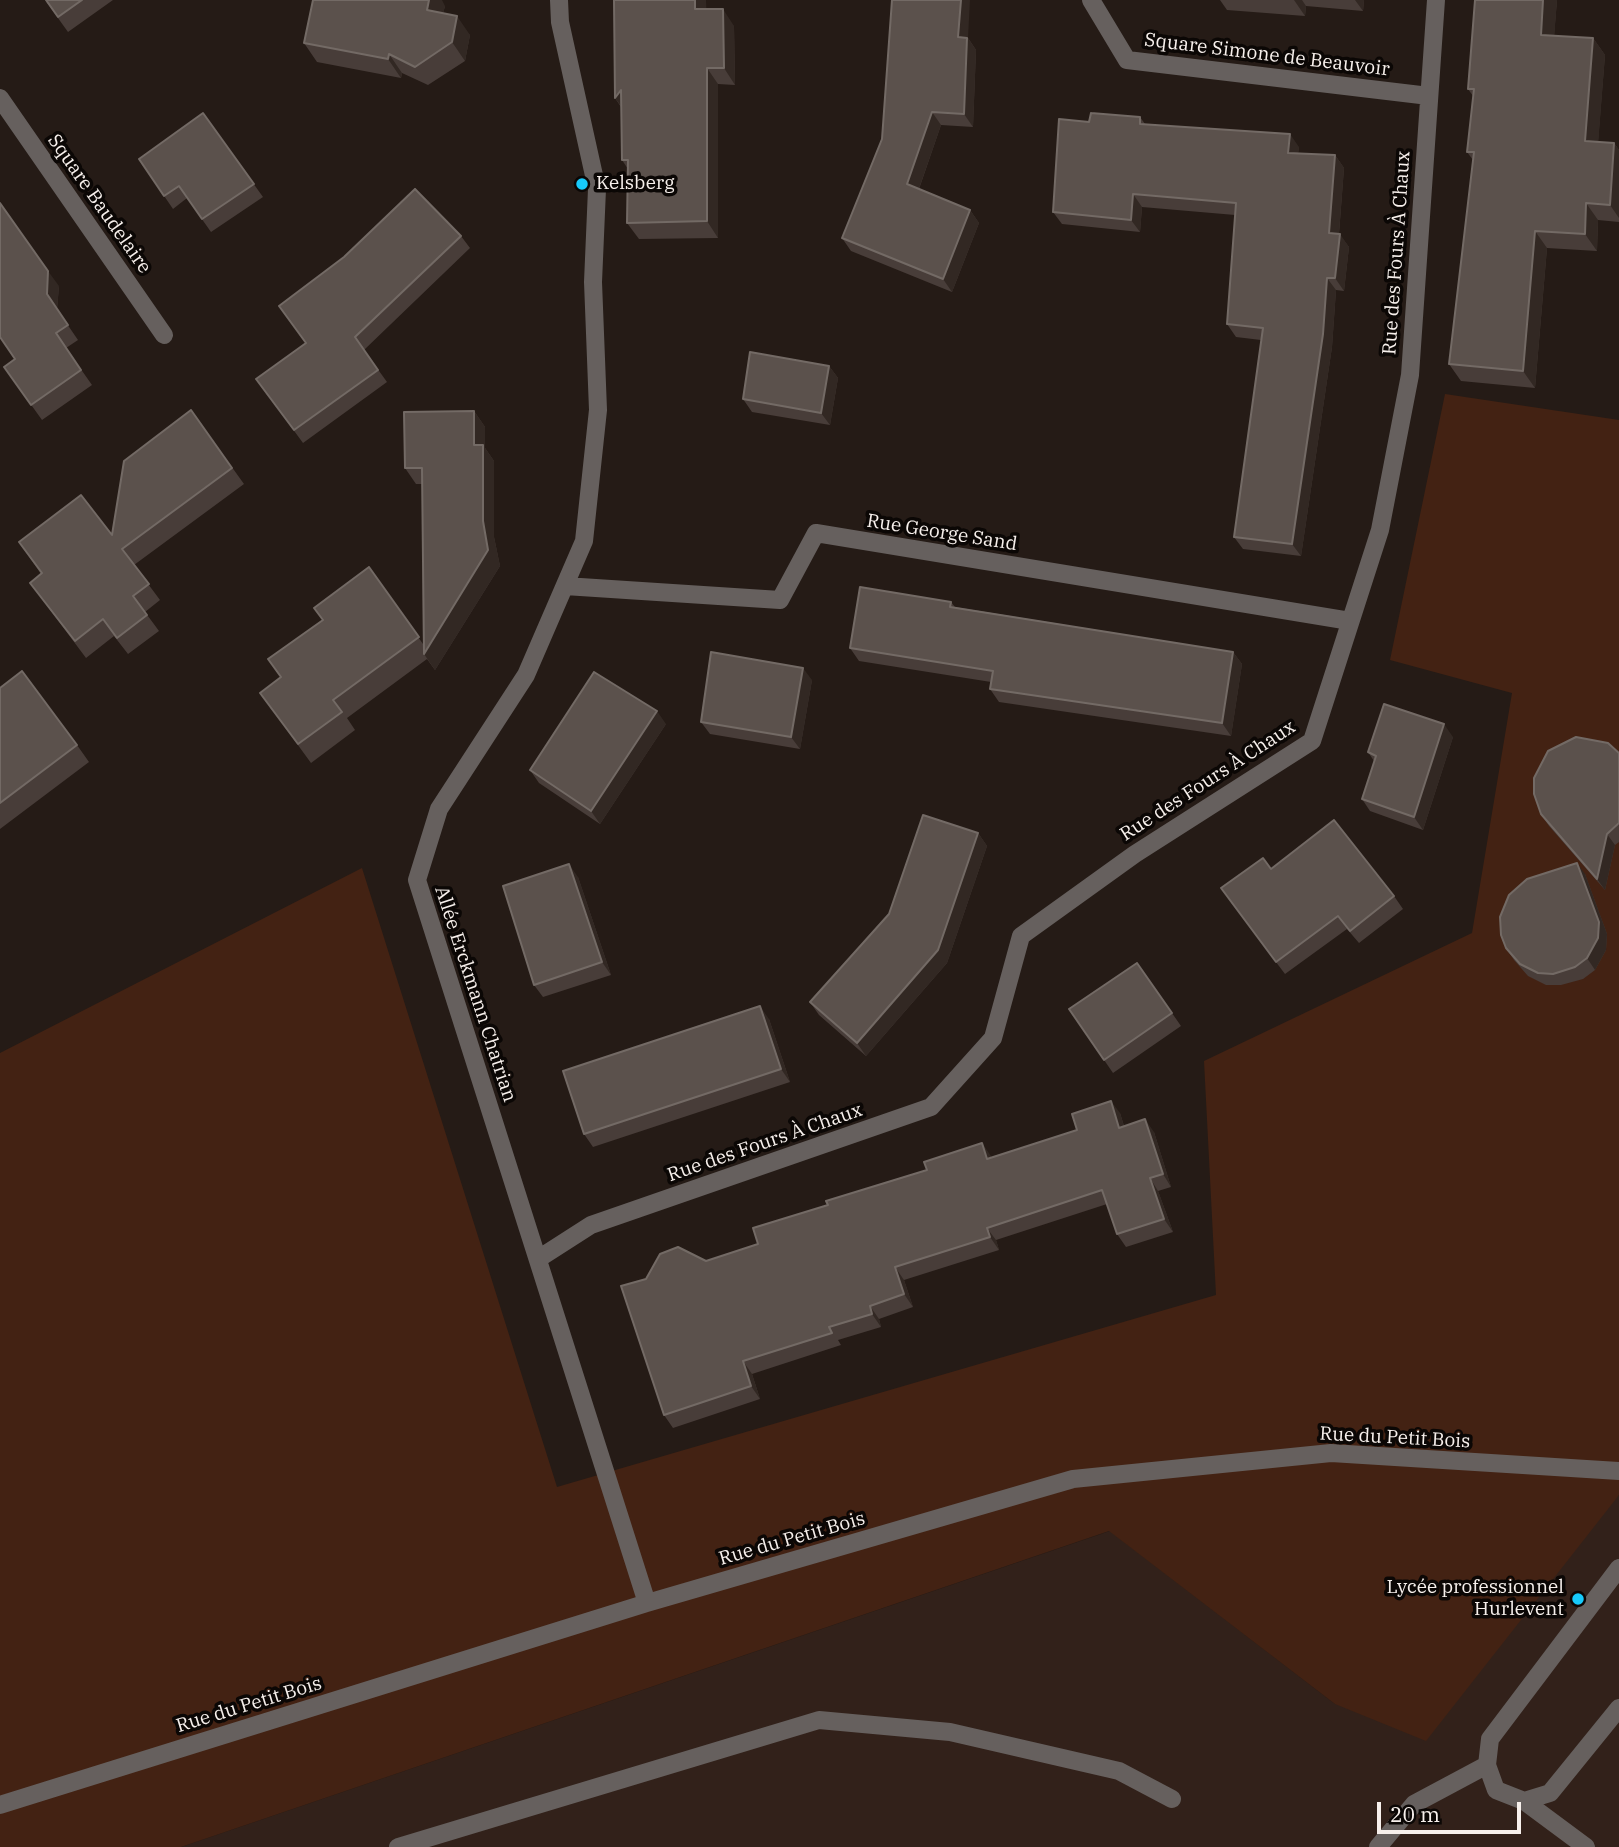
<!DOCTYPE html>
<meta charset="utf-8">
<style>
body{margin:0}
#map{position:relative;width:1619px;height:1847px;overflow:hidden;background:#251b16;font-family:"IBM Plex Serif",serif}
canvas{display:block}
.scale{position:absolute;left:1377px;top:1802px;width:144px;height:32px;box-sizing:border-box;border:4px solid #f7f0ec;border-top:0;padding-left:9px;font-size:21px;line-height:24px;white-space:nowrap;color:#f7f0ec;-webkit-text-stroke:5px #0b0705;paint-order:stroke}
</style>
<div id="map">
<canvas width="1619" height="1847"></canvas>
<div class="scale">20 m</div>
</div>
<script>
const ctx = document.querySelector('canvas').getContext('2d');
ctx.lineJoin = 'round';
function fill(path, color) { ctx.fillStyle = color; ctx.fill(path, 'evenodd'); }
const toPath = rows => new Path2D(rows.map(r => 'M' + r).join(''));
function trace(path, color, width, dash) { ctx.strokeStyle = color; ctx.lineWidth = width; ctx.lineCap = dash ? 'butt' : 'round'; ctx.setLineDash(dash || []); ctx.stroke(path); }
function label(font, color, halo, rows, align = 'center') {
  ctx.font = font + ' "IBM Plex Serif",serif'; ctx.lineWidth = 7; ctx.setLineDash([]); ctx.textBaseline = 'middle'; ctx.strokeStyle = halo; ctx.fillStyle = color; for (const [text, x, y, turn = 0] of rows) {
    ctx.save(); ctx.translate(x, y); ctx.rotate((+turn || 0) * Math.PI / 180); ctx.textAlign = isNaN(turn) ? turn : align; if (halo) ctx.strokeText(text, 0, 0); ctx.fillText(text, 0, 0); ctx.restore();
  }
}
const built = toPath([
 [1619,1495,1619,1847,181,1847,1110,1531,1335,1704]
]);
const green = toPath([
 [1445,394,1619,420,1619,1495,1426,1741,1335,1704,1109,1531,181,1847,0,1847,0,1053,362,868,557,1487,1216,1295,1204,1061,1472,933,1512,693,1390,660]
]);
const minor = toPath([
 [559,0,560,22,597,189,593,282,598,410,584,541,526,675,439,809,417,880,647,1603],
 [1091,0,1127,60,1429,96],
 [0,98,164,335],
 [565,586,780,600,816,533,1350,621],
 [538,1259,591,1225,931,1107,993,1038,1021,936,1135,854,1312,741,1380,530,1410,375,1436,0],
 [1619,1568,1490,1739,1487,1765,1496,1790,1524,1801,1550,1793,1619,1708],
 [1524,1801,1586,1847],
 [0,1805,647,1603,1073,1479,1331,1453,1619,1471],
 [398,1847,819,1720,950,1732,1119,1771,1172,1799],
 [1378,1847,1414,1804,1487,1765]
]);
const wall = toPath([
 [45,0,113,0,68,32],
 [1220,0,1364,0,1363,11,1306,6,1305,16,1227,10],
 [1475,0,1557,0,1554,36,1593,38,1605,55,1598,142,1614,143,1619,150,1619,222,1598,220,1597,251,1547,248,1535,388,1461,381,1449,364,1473,160,1467,152,1473,96,1468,89],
 [445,6,443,13,470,35,465,61,428,85,402,73,401,78,317,62,304,43],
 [706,9,734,26,735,85,718,84,718,238,639,239,627,223,628,169,622,160,621,107,615,98],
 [968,38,976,50,973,127,941,125,919,189,970,210,979,223,952,292,851,251,842,238],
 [203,113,263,197,211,232,187,198,173,209,139,159],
 [1140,117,1145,124,1299,147,1298,153,1335,155,1344,168,1339,234,1349,247,1344,291,1336,290,1332,347,1301,556,1243,549,1234,537,1261,340,1236,337,1227,324,1235,215,1142,207,1140,232,1062,224,1053,212],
 [461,236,470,248,364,350,387,382,303,443,256,379],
 [59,286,57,309,78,340,66,348,92,385,42,420,4,367,15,359],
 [829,366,838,378,830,425,752,412,743,399],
 [191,410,244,484,134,565,160,600,145,612,159,631,128,654,114,636,86,658,30,583,41,574,19,542,112,535],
 [474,411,485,427,485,448,494,461,494,537,500,566,435,670,427,659,347,718,355,730,311,763,260,693,281,677,323,620,369,567,423,644,422,484,416,484,405,468],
 [951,602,955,607,1233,652,1242,664,1231,736,999,702,990,689,991,682,859,661,850,648],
 [812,680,800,749,710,734,701,722],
 [0,688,77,745,89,762,0,829],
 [666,724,600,824,539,783,530,770],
 [1453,737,1423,830,1370,811,1362,799,1374,761,1368,752],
 [1619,753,1619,842,1615,845,1605,890,1549,826,1541,814],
 [978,833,987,846,947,963,866,1056,819,1015,810,1002],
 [1271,869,1394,896,1403,909,1359,943,1347,929,1285,974,1230,901],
 [1585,874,1607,934,1606,950,1595,970,1583,979,1561,985,1546,985,1528,976,1514,960,1506,948],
 [578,877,611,975,543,997,534,985],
 [1137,963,1181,1026,1113,1073,1069,1009],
 [769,1019,790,1082,593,1147,584,1134],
 [1120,1113,1124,1126,1154,1132,1171,1187,1158,1191,1173,1232,1126,1247,1117,1234,1107,1204,996,1240,999,1250,904,1280,913,1307,879,1319,881,1327,838,1340,841,1345,752,1374,760,1399,673,1428,664,1415,706,1261,758,1244,828,1205,927,1170,982,1143,991,1158,1077,1130]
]);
const shadedWall = toPath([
 [429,0,442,0,445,6,440,28,427,10],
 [695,0,706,0,707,26,695,9],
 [961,0,970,0,968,38,976,50,973,127,964,114,958,37],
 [1294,0,1302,0,1306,6,1305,16],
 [1355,0,1364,0,1363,11],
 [1543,0,1557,0,1553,52,1541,35],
 [723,9,734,26,735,85,724,68],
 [457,16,470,35,465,61,452,42],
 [1593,38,1605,55,1597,158,1585,141],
 [389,54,402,73,401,78,388,59],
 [707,68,718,84,718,238,707,221],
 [621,90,627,114,615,98],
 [932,112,941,125,916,197,907,184],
 [1290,134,1299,147,1297,166,1288,153],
 [1614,143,1619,150,1619,218,1610,205],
 [1335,155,1344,168,1338,246,1329,233],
 [1133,194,1142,207,1140,232,1131,220],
 [1586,203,1598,220,1597,251,1585,234],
 [970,210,979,223,952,292,943,279],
 [1535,231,1547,248,1535,388,1523,371],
 [1340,234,1349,247,1344,291,1335,278],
 [48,271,59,286,57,309,78,340,47,294],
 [1327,278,1336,290,1332,347,1301,556,1292,544],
 [829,366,838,378,830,425,821,413],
 [474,411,485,427,485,448,494,461,494,537,500,566,435,670,424,654,474,445],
 [1233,652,1242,664,1231,736,1222,723],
 [803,668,812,680,800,749,791,737],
 [657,711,666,724,600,824,591,811],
 [1444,724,1453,737,1423,830,1414,817],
 [978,833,987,846,947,963,866,1056,857,1043],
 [1607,834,1615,845,1605,890,1597,879],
 [1577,863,1585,874,1607,934,1606,950,1595,970,1587,958],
 [569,864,578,877,611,975,602,962],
 [760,1006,769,1019,790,1082,781,1069],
 [1111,1101,1120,1113,1128,1140,1119,1128],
 [1145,1119,1154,1132,1171,1187,1163,1174],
 [982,1143,991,1156,996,1172,987,1159],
 [1150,1178,1158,1191,1173,1232,1164,1219],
 [987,1228,996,1240,999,1250,990,1237],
 [895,1267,904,1280,913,1307,904,1294],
 [870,1306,879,1319,881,1327,872,1314],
 [743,1361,752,1374,760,1399,751,1386]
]);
const building = toPath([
 [46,0,82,0,58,17,46,0],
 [313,0,429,0,427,10,457,16,452,42,415,67,389,54,388,59,304,43,313,0],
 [614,0,695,0,695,9,723,9,724,68,707,68,707,221,627,223,628,160,622,160,621,90,615,98,614,0],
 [892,0,961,0,958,37,967,38,964,114,932,112,907,184,970,210,943,279,842,238,882,139,892,0],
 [1475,0,1543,0,1541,35,1593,38,1585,141,1614,143,1610,205,1586,203,1585,234,1535,231,1523,371,1449,364,1474,152,1467,152,1474,89,1468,89,1475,0],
 [203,113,254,184,202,219,179,186,164,196,139,159,203,113],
 [1091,113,1140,117,1140,124,1290,134,1288,153,1335,155,1329,233,1340,234,1335,278,1327,278,1323,334,1292,544,1234,537,1263,328,1227,324,1236,203,1133,194,1131,220,1053,212,1059,119,1089,122,1091,113],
 [415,189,461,236,355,337,378,370,294,430,256,379,306,343,279,306,344,257,415,189],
 [0,203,48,271,47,294,68,325,56,333,81,370,31,405,4,367,15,359,0,337,0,203],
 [750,352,829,366,821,413,743,399,750,352],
 [191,410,232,468,122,549,149,584,133,596,147,615,117,638,103,619,75,641,30,583,42,573,19,542,81,495,112,535,124,461,191,410],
 [474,411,474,445,483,445,483,521,488,550,424,654,422,468,405,468,404,412,474,411],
 [369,567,419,637,333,700,342,712,298,744,260,693,281,677,268,659,323,620,314,608,369,567],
 [860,587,951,602,950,607,1233,652,1222,723,990,689,993,671,850,648,860,587],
 [711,652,803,668,791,737,701,722,711,652],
 [22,671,77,745,0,803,0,688,22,671],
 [594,672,657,711,591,811,530,770,594,672],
 [1384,704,1444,724,1414,817,1362,799,1376,756,1368,752,1384,704],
 [1576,737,1608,743,1619,753,1619,823,1607,834,1597,879,1541,814,1534,794,1534,778,1548,751,1576,737],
 [923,815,978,833,938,950,857,1043,810,1002,889,914,923,815],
 [1334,820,1394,896,1350,931,1338,916,1276,962,1221,888,1263,858,1271,869,1334,820],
 [1577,863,1599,922,1598,938,1587,958,1575,967,1553,974,1538,973,1520,964,1506,948,1501,935,1500,917,1509,895,1527,879,1577,863],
 [569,864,602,962,534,985,503,886,569,864],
 [1137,963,1172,1013,1104,1060,1069,1009,1137,963],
 [760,1006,781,1069,584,1134,563,1071,760,1006],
 [1111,1101,1119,1128,1145,1119,1163,1174,1150,1178,1164,1219,1117,1234,1102,1190,987,1228,990,1237,895,1267,904,1294,870,1306,872,1314,829,1327,832,1333,743,1361,751,1386,664,1415,621,1286,646,1279,660,1254,678,1247,706,1261,758,1244,753,1228,828,1205,826,1201,927,1170,924,1162,982,1143,987,1159,1077,1130,1072,1114,1111,1101]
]);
const markers = [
 [582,184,7,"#17cafb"],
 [1578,1599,7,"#17cafb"]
];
const streetNames = [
 ["Square Simone de Beauvoir",1267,55,7],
 ["Square Baudelaire",99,204,55],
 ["Rue des Fours À Chaux",1397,253,-86],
 ["Rue George Sand",942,533,9],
 ["Rue des Fours À Chaux",1208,781,-33],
 ["Allée Erckmann Chatrian",475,994,72],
 ["Rue des Fours À Chaux",765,1143,-19],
 ["Rue du Petit Bois",1395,1438,3],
 ["Rue du Petit Bois",792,1539,-16],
 ["Rue du Petit Bois",249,1705,-17]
];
const poiNames = [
 ["Kelsberg",596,184],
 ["Lycée professionnel",1564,1588,"right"],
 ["Hurlevent",1564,1610,"right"]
];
fill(built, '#32211a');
fill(green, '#432213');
trace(minor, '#66605e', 18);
fill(wall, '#483d39');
fill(shadedWall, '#322823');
fill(building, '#5b514c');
trace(building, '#736a65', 2);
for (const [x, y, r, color] of markers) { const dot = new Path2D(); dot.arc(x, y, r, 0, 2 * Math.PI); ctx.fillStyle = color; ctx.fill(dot); trace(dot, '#0b0705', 2.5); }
label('19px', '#f7f0ec', '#0b0705', streetNames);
label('19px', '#f7f0ec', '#0b0705', poiNames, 'left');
</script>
